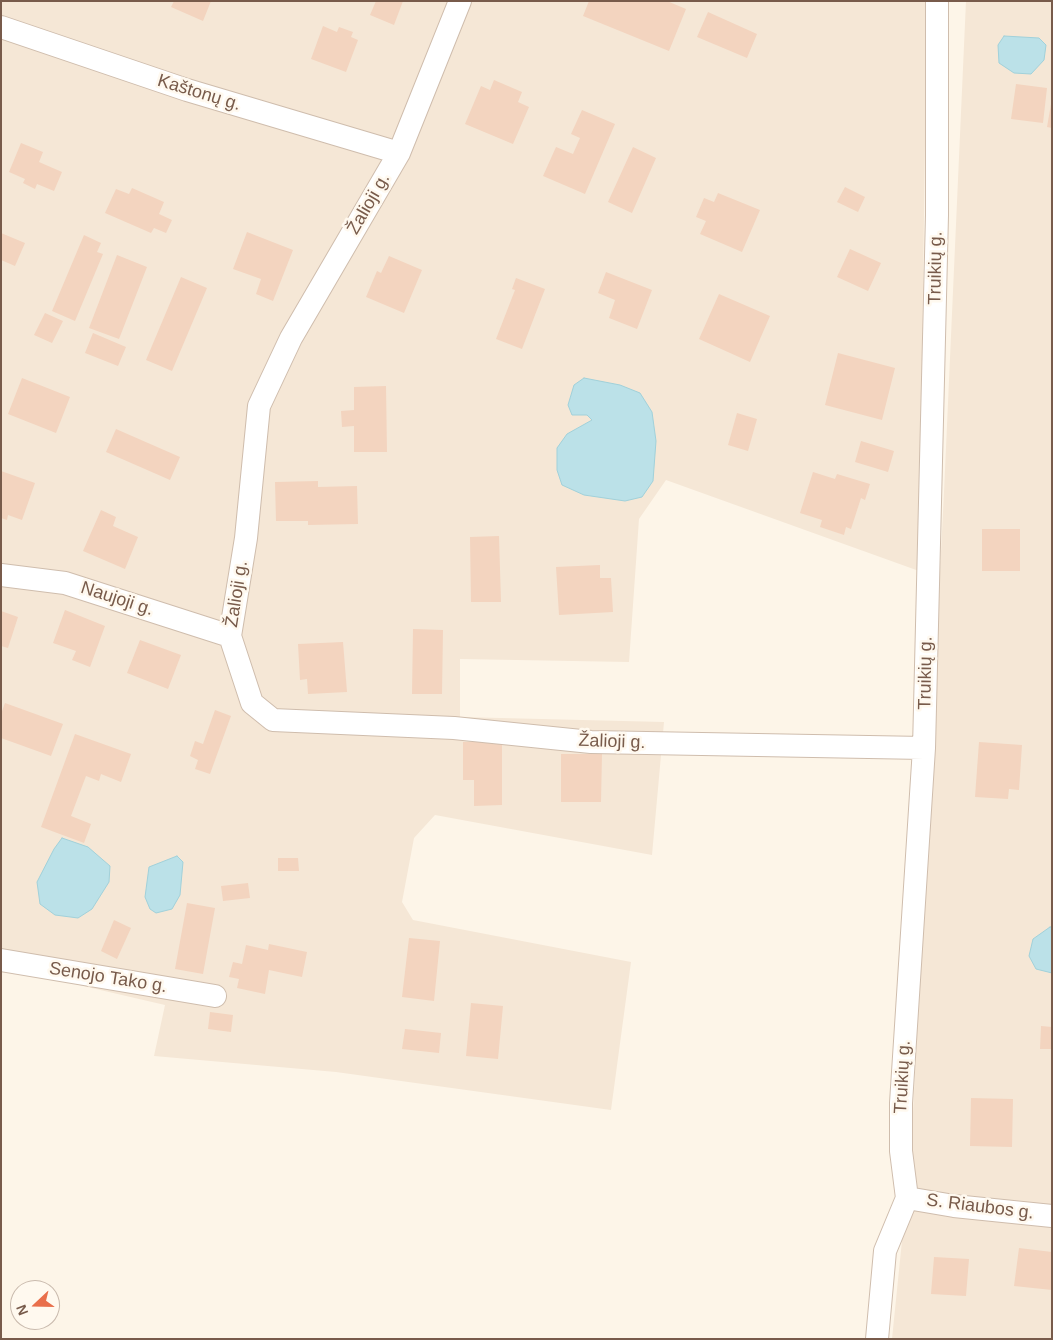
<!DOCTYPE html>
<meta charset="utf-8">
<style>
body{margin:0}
#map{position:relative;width:1053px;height:1340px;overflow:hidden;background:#fdf5e8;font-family:Arial,sans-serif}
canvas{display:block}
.frame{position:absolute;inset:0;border:2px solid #785b4b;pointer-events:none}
.north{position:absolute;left:10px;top:1280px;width:50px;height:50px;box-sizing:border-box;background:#fff9ef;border:1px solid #c9baad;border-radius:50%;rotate:249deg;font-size:14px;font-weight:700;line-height:20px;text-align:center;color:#785b4b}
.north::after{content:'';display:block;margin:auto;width:18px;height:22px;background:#e96f4b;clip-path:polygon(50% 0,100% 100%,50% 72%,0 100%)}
</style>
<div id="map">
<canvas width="1053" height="1340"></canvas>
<div class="frame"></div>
<div class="north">N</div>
</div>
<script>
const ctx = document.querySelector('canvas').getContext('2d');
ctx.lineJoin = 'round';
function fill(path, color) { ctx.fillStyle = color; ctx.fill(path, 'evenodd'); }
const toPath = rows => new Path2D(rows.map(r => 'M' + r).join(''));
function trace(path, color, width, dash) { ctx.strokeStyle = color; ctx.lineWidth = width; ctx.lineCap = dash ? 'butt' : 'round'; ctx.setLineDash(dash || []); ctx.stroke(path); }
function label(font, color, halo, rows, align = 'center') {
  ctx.font = font + ' Arial,sans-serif'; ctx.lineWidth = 5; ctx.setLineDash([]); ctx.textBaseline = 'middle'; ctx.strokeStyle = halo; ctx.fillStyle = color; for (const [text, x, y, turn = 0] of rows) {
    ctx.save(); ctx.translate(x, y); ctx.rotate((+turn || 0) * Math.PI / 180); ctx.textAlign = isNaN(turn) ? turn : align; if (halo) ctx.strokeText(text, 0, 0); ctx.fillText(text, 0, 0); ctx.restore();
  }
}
const residential = toPath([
 [1,1,927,1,919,571,666,480,639,519,629,662,460,659,460,717,664,722,652,855,435,815,414,838,402,902,413,920,631,962,611,1110,336,1072,154,1056,165,1005,1,967],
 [966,1,1052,1,1052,1339,892,1339,911,1152,944,492]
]);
const water = toPath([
 [1004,36,1039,38,1046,45,1044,60,1031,74,1014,73,999,63,998,45,1004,36],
 [584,378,620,385,640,393,652,412,656,441,653,481,642,497,625,501,584,495,562,485,557,470,557,448,567,434,592,420,587,415,572,415,568,405,574,385,584,378],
 [62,838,88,847,110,866,109,882,92,909,78,918,55,915,40,904,37,882,54,849,62,838],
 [177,856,183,862,180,895,172,909,156,913,150,909,145,897,149,867,177,856],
 [1050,927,1052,927,1052,973,1036,969,1029,956,1033,939,1050,927]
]);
const building = toPath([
 [174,1,211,1,203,21,171,7],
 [376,1,403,1,394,25,370,15],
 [589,1,667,1,686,9,669,51,583,16],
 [708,12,757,34,747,58,697,37],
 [323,26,337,32,339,27,353,32,351,37,358,40,346,72,311,59],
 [494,80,522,92,518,102,529,107,513,144,465,124,481,86,490,90],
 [1016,84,1047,88,1043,123,1011,119],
 [1051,104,1052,104,1052,128,1047,127],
 [582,110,615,124,585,194,543,176,556,147,573,154,580,138,571,134],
 [21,143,43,152,39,162,62,172,54,191,37,184,35,189,23,183,25,179,9,172],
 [633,147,656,158,632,213,608,202],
 [845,187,865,197,858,212,837,202],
 [132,188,164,202,159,214,172,220,166,233,154,228,151,233,105,213,116,189,129,194],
 [718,193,760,210,742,252,700,234,706,221,696,217,704,198,714,202],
 [247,232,293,250,273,301,256,294,261,279,233,269],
 [1,233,25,243,15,266,1,260],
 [84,235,101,243,97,252,103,254,75,321,52,311],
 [850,249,881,263,868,291,837,277],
 [117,255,147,267,119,339,89,328],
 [389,256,422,270,404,313,366,297,377,271,381,273],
 [606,272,652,290,637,329,609,318,615,300,598,293],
 [181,277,207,288,172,371,146,360],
 [516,278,545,289,522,349,496,339,515,290,512,289],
 [719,294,770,316,750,362,699,339],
 [45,313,63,321,52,343,34,335],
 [93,333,126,347,118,366,85,353],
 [838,353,895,368,882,420,825,405],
 [22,378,70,397,56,433,8,414],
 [386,386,387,452,354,452,354,426,342,427,341,411,354,410,354,387],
 [737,413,757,419,748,451,728,445],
 [116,429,180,457,170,480,106,452],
 [861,441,894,451,888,472,855,462],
 [1,471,35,483,22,520,8,515,7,520,1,518],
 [813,472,835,479,837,474,870,484,865,500,861,498,851,529,846,527,844,535,820,527,822,520,800,513],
 [318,481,318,487,357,486,358,524,308,525,308,521,276,521,275,482],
 [101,510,116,517,113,526,138,537,125,569,83,551],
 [982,529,1020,529,1020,571,982,571],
 [499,536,501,602,471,602,470,537],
 [600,565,600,578,611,578,613,612,559,615,556,567],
 [65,610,105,626,90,667,72,660,76,651,53,643],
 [1,611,18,617,8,648,1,646],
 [413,629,443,630,442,694,412,694],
 [140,640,181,655,168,689,127,673],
 [343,642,347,692,308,694,307,679,300,680,298,644],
 [5,703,63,724,51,756,1,738,1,714],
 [215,710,231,716,210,774,195,769,198,760,190,756,195,741,203,744],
 [75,734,131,754,121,782,101,774,99,781,86,776,71,816,91,824,84,843,41,827],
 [463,742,502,742,502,805,474,806,474,780,463,780],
 [979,742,1022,745,1019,790,1009,789,1008,799,975,797],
 [561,754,602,754,601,802,561,802],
 [278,858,298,858,299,871,278,871],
 [248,883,250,898,223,901,221,886],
 [187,903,215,908,203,974,175,969],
 [114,920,131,928,117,959,101,951],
 [409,938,440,941,434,1001,402,997],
 [269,944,307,952,302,977,269,970,265,994,237,988,239,979,229,977,233,962,242,964,246,945,268,950],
 [471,1003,503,1006,498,1059,466,1056],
 [210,1012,233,1015,231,1032,208,1029],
 [1041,1026,1052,1027,1052,1049,1040,1049],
 [405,1029,441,1033,439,1053,402,1049],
 [971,1098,1013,1099,1012,1147,970,1146],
 [1019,1248,1052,1252,1052,1290,1014,1286],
 [934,1257,969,1259,966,1296,931,1294]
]);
const minor = toPath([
 [460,1,399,153,291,338,259,406,246,538,230,636,252,703,273,720,454,728,591,742,924,748],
 [1,27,187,90,399,153],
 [1,575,65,583,230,636],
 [1,960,215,996],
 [907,1198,954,1206,1052,1216],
 [877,1339,885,1251,907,1198,901,1151,901,1103,924,748,937,215,937,1]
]);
const streetNames = [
 ["Kaštonų g.",199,93,17],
 ["Žalioji g.",369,204,-60],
 ["Truikių g.",936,268,-89],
 ["Žalioji g.",237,594,-81],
 ["Naujoji g.",117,599,18],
 ["Truikių g.",926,673,-89],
 ["Žalioji g.",612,742,2],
 ["Senojo Tako g.",108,978,9],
 ["Truikių g.",903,1077,-87],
 ["S. Riaubos g.",980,1207,7]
];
fill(residential, '#f5e7d6');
fill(water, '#bbe1e8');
trace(water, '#a1d1da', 1);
fill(building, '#f3d4bf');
trace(minor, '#cfbdad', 24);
trace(minor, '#fff', 22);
label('18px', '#785b4b', '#fff9ef', streetNames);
</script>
